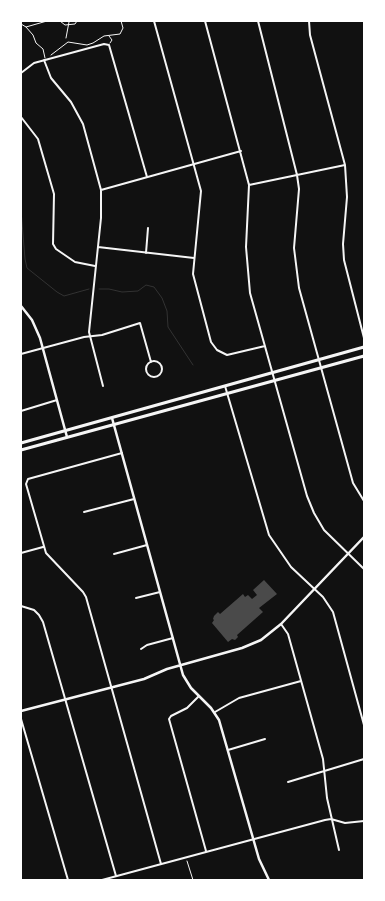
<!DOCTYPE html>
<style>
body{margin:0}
#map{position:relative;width:385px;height:901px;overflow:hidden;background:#111;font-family:Signika,sans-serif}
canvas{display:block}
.frame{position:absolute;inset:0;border:22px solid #fff;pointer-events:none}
</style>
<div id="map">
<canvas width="385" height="901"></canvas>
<div class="frame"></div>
</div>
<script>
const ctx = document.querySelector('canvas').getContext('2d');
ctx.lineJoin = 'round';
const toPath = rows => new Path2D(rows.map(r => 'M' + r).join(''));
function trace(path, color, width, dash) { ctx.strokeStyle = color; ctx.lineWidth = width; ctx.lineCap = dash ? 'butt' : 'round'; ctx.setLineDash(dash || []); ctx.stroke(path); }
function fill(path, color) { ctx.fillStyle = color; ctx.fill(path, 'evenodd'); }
const stream = toPath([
 [21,210,25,259,27,268,57,292,64,296,89,289],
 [99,289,109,289,122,292,138,291,146,285,154,287,162,298,167,311,168,327,193,365]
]);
const building = toPath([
 [264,580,277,594,259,608,263,612,237,635,238,637,235,640,232,639,228,642,212,623,214,620,213,619,214,616,218,612,220,614,243,594,245,597,248,595,252,599,257,595,253,590]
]);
const path = toPath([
 [60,21,65,25,75,24,77,21],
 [21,24,26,27,47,21],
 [26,27,33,35,36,43,43,49,45,58],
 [109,36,112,40,110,43],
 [66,38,69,22],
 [51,55,68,42,87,45,93,43,104,36,120,34,123,28,121,21],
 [187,861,193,880]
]);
const minor = toPath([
 [154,21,201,191,193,274,211,342,217,350,227,355,265,346],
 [205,21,249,185,246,247,250,293,307,496,314,513,324,530,364,569],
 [258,21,297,175,299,189,294,248,299,288,353,483,364,501],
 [309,21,310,35,345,165,347,197,343,244,344,260,364,338],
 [44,60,51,78,71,102,83,124,101,190,101,218,89,332,103,386],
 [21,73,34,63,104,44,109,45,147,177],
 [21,117,38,139,54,194,53,244,56,249,75,262,95,266],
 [249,185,345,165],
 [101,190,241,151],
 [98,247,194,258],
 [146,253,148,228],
 [21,354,84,337,102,335,140,323,151,362],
 '146 369a8 8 0 1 1 16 0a8 8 0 1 1-16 0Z',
 [225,386,269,535,291,567,323,597,333,612,364,725],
 [21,411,57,400],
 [122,453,28,479,26,484,46,553,83,592,86,597,161,864],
 [84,512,134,499],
 [21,553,43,547],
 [114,554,147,545],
 [136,598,160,592],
 [21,606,34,610,39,615,43,622,116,876],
 [281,624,288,634,323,759,327,798,339,850],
 [141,649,147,645,173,638],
 [199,696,187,708,171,716,169,719,206,851],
 [215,712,239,698,301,681],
 [21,719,68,880],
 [228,750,265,739],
 [288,782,364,759],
 [102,880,325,820,331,819,345,823,364,821]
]);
const tertiary = toPath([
 [21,306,32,320,40,338,67,437],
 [112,418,183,675,191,688,211,708,219,720,259,859,269,880],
 [21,711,144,679,167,669,242,648,261,640,281,624,364,537]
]);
const primary = toPath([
 [21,443,364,347],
 [21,450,364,356]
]);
trace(stream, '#333', 1);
fill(building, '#4a4a4a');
trace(path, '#f5f5f5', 1);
trace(minor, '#f5f5f5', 2);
trace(tertiary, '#f5f5f5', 2.5);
trace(primary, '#f5f5f5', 3);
</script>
